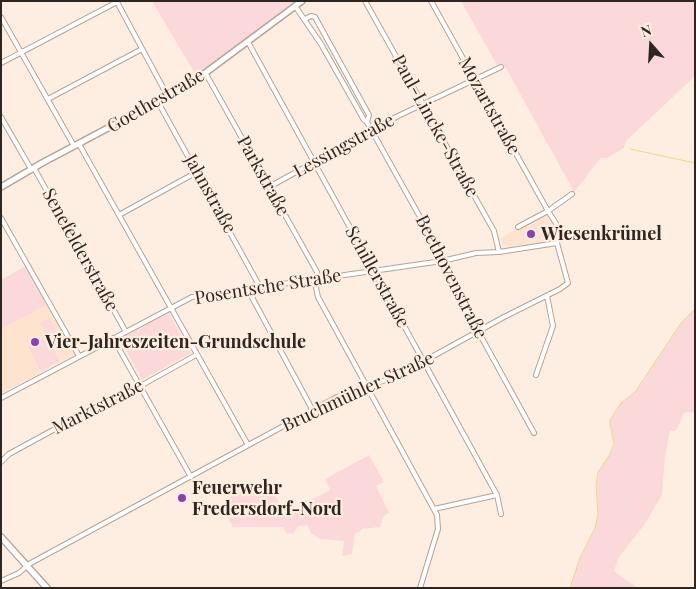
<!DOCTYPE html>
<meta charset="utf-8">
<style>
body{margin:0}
#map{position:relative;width:696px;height:589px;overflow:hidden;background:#feeee2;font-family:"Playfair Display",serif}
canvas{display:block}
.frame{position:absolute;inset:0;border:2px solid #2e2621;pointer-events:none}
.north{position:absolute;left:626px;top:20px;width:50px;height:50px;-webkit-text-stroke:4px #feeee2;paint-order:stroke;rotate:341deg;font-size:14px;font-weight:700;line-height:20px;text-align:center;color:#2e2621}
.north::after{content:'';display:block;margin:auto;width:18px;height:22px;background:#2e2621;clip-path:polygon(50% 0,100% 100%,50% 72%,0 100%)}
</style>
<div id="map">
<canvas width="696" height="589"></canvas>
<div class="frame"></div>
<div class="north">N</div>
</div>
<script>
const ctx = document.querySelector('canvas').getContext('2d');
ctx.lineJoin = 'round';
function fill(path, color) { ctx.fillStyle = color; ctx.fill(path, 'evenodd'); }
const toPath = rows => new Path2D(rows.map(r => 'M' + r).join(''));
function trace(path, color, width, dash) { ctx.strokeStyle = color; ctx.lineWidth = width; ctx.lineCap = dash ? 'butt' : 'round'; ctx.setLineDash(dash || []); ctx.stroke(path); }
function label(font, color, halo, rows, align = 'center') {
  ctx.font = font + ' "Playfair Display",serif'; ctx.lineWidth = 4.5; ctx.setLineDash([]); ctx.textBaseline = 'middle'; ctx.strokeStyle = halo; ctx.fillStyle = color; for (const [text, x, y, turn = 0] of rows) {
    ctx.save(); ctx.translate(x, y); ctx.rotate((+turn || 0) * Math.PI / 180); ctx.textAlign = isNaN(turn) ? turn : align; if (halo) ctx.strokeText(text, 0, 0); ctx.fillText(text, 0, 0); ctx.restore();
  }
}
const built = toPath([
 [546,214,557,230,551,241,505,247,500,238],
 [47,305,75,354,1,394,1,329]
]);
const green = toPath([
 [152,1,297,1,197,77],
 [461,1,695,1,695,76,626,141,624,148,607,158,601,158,574,192,506,68,497,65],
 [25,266,47,305,1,329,1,280],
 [695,309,695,413,689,412,684,413,678,427,675,431,670,431,665,457,662,495,644,525,619,557,614,571,638,588,570,588,580,558,595,528,598,514,596,485,598,472,613,449,614,444,610,425,610,420,621,403,635,392,681,323],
 [169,313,191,353,142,380,120,339],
 [49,318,60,337,51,343,40,323],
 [43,339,46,344,50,343,59,361,41,371,28,346],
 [369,455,384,482,376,486,389,513,384,516,380,527,362,529,360,532,355,533,352,554,342,556,344,541,320,539,311,533,307,525,298,526,293,534,286,533,283,527,233,527,225,513,226,499,266,479,286,514,330,490,325,479]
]);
const stream = toPath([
 [630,149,695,163],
 [570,588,580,558,595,528,598,514,596,485,598,472,609,456,614,444,610,425,610,420,621,403,635,392,681,323,695,309]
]);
const minor = toPath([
 [365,1,494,231,499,252],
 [117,2,168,97],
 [295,6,321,44,364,120,367,122,435,244,445,271,534,433],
 [1,17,74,146],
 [305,19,311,16,315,17,369,115,367,122],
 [248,42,497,495,501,514],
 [1,63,117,2],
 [206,74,317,272,318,278],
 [48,99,142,49],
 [158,102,260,287],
 [1,117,31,169],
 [79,144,248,445],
 [34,168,126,332],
 [269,187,398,116,501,67],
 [119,215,197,172],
 [1,218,79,356],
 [518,227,548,211,572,194],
 [314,279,318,297,437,515,438,529,420,588],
 [247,288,313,411],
 [113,338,191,477],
 [536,375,553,326,547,296],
 [1,398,192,297,442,261,476,253,499,252,557,243],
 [1,462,9,454,66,423,77,421,89,415,98,406,144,384,196,355],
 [434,509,497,495],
 [1,581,19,573,29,564,337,397,397,376,504,317,560,289,568,283,557,243,559,234,557,225,548,211,431,1]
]);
const tertiary = toPath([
 [1,187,42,163,189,85,302,1]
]);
const secondary = toPath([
 [1,537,47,588]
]);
const markers = [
 [531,234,5,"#8a41b3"],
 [35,342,5,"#8a41b3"],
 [182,498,5,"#8a41b3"]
];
const streetNames = [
 ["Goethestraße",156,101,-30],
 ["Mozartstraße",489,106,61],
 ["Paul-Lincke-Straße",435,126,61],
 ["Lessingstraße",344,146,-29],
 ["Parkstraße",263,176,61],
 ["Jahnstraße",210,194,61],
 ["Senefelderstraße",80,250,61],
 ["Schillerstraße",377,277,61],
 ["Beethovenstraße",451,277,63],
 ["Posentsche Straße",268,287,-9],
 ["Bruchmühler Straße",358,392,-25],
 ["Marktstraße",98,407,-27]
];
const poiNames = [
 ["Wiesenkrümel",541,234],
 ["Vier-Jahreszeiten-Grundschule",45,342],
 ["Feuerwehr",192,488],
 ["Fredersdorf-Nord",192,509]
];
fill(built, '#fee4cf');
fill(green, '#fbd9da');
trace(stream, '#e4dd82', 1);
trace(minor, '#b6a395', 6);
trace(tertiary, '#b6a395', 8);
trace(secondary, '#b6a395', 8);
trace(minor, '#fff', 4);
trace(tertiary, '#fff', 5);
trace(secondary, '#fff', 5.5);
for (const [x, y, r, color] of markers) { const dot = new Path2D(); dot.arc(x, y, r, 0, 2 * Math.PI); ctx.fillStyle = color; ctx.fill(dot); trace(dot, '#feeee2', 2); }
label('18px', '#2e2621', '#feeee2', streetNames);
label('bold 18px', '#2e2621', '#feeee2', poiNames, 'left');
</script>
